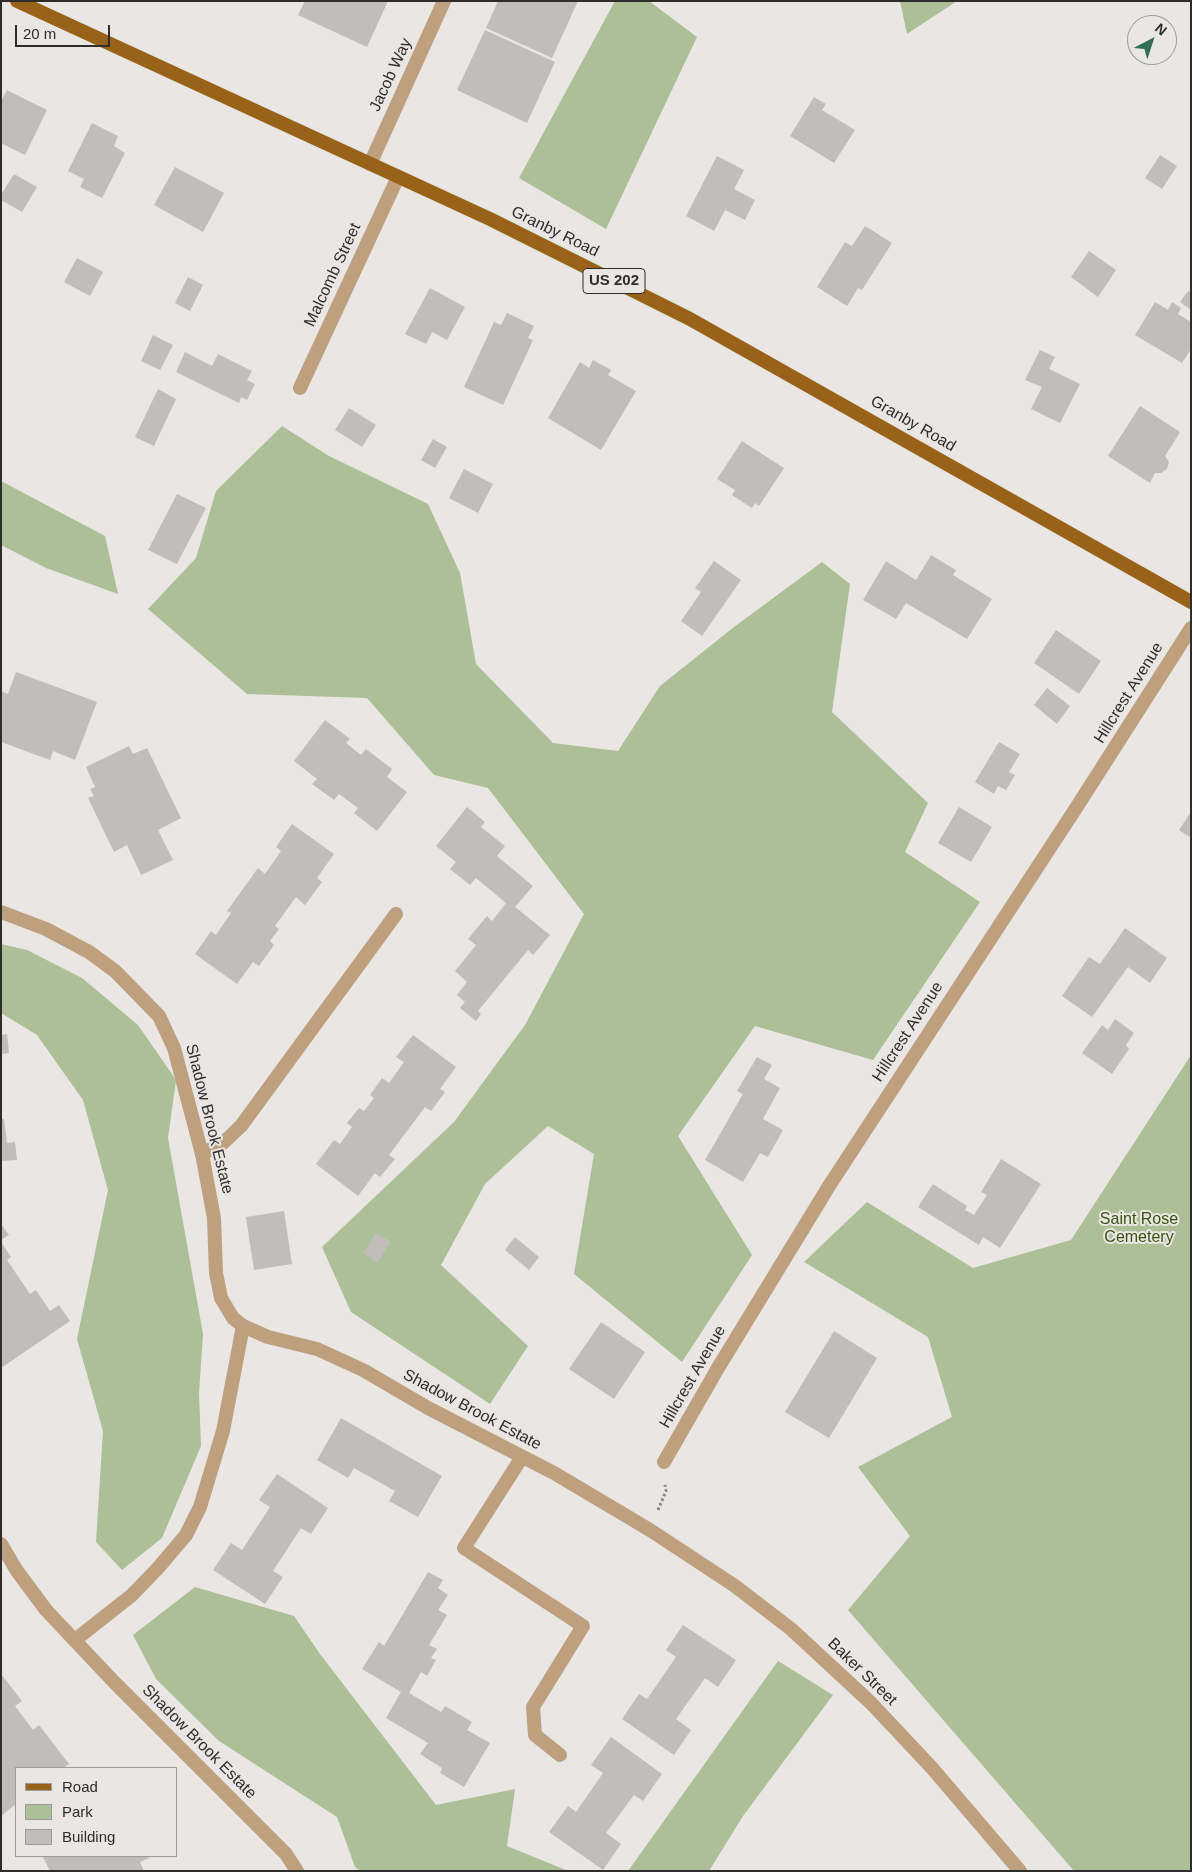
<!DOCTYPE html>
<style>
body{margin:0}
#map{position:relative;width:1192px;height:1872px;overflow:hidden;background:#e9e6e4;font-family:Helvetica,sans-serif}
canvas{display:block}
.frame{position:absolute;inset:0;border:2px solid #2e2d2c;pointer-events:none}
.legend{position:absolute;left:15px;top:1767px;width:162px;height:90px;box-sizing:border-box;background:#e9e6e4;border:1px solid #9e9c9a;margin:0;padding:6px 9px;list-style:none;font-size:15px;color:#2e2d2c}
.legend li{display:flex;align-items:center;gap:10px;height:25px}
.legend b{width:25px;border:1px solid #9e9c9a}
.north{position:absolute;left:1127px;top:15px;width:50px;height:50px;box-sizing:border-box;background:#e9e6e4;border:1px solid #9e9c9a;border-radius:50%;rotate:40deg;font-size:14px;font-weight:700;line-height:20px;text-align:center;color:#2e2d2c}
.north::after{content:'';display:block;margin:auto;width:18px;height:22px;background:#326e59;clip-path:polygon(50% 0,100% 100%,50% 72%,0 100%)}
.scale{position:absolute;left:15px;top:25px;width:95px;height:22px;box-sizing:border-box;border:2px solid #2e2d2c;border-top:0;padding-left:6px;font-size:15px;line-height:18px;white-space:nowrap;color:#2e2d2c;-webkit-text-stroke:4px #e9e6e4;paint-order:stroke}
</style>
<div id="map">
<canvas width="1192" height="1872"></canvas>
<div class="frame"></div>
<ul class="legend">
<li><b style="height:6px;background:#986319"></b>Road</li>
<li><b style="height:14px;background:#acbf97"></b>Park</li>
<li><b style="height:14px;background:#c0bdbb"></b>Building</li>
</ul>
<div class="north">N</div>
<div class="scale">20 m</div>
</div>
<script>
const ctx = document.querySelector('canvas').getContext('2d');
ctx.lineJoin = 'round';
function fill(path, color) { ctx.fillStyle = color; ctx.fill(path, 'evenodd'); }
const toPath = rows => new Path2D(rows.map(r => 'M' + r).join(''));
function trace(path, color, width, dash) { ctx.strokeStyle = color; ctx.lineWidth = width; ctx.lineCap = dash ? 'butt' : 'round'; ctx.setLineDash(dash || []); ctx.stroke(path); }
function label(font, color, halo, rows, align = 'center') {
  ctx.font = font + ' Helvetica,sans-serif'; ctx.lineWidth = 4; ctx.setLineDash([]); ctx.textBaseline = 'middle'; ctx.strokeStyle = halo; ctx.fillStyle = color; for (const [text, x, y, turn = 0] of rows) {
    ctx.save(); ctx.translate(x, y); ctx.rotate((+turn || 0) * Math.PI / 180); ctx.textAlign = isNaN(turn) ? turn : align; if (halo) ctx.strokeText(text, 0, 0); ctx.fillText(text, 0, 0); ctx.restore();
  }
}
const green = toPath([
 [615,1,649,1,697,37,606,229,519,178],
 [900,1,957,1,907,34],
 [282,426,329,456,428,504,460,573,476,664,553,743,618,751,660,686,734,627,822,562,850,584,832,712,928,803,905,852,980,902,873,1060,755,1026,678,1136,752,1255,682,1362,574,1274,594,1154,548,1126,485,1184,441,1265,528,1346,490,1404,351,1312,322,1247,454,1122,525,1025,584,914,488,788,434,775,367,698,247,694,148,609,196,558,216,491],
 [1,481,105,536,118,594,46,568,1,545],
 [1,944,27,950,82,978,138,1025,176,1080,168,1138,203,1334,199,1393,201,1446,162,1538,122,1570,96,1542,103,1431,77,1339,108,1190,83,1100,37,1035,1,1013],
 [1191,1055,1191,1871,1074,1871,848,1610,910,1536,858,1467,952,1417,928,1337,804,1262,867,1202,973,1268,1071,1240],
 [195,1587,294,1616,320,1654,436,1805,515,1789,507,1846,568,1871,360,1871,355,1867,337,1817,219,1741,156,1679,133,1635],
 [778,1661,833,1695,743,1816,709,1871,628,1871]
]);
const building = toPath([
 [305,1,388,1,367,47,298,15],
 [498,1,578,1,552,58,486,28],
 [485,30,555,62,527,123,457,90],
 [7,90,47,110,25,155,1,143,1,101],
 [814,97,826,104,822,110,855,130,834,163,790,136],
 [92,123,118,136,114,146,125,153,102,198,80,187,84,179,68,171],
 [1160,155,1177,166,1162,189,1145,178],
 [717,156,744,170,734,189,755,200,745,220,725,210,714,231,686,216],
 [175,167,224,193,203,232,154,205],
 [14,174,37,187,22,212,1,200,1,195],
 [865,226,892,243,862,290,858,288,847,306,817,287,845,242,852,246],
 [1089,251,1116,270,1098,297,1071,277],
 [77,258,103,272,90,296,64,282],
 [188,277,203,285,190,311,175,303],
 [430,288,465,307,447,340,432,332,426,344,405,334],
 [1188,291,1191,293,1191,310,1180,302],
 [1155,302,1168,310,1172,302,1181,308,1178,314,1191,322,1191,349,1182,363,1135,335],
 [507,313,534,326,528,338,533,340,503,405,464,387,494,322,501,325],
 [153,335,173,345,160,370,141,361],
 [1040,350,1055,357,1049,369,1080,384,1060,423,1031,409,1042,387,1025,380],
 [185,352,212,366,218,354,252,371,247,380,255,384,247,400,241,397,239,403,176,372],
 [593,360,611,370,608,375,636,391,601,450,548,418,580,362,589,368],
 [158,389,176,399,154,446,135,437],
 [1140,406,1180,432,1165,456,1169,462,1167,469,1161,473,1155,473,1150,483,1108,456],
 [349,408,376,425,362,447,335,430],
 [433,439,447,447,435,468,421,460],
 [742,441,784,468,759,506,755,503,752,508,732,495,735,490,717,479],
 [464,469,493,484,478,513,449,498],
 [177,494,206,508,177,564,148,550],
 [931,555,956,570,953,575,992,599,967,639,906,603,896,619,863,600,886,561,916,580],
 [714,561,741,580,702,636,681,621,701,592,695,588],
 [1056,630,1101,661,1079,694,1034,663],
 [16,672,97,702,75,760,53,751,50,760,1,742,1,691,8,694],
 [1047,688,1070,706,1057,724,1034,705],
 [325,720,350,739,346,743,361,755,366,749,392,769,387,777,407,792,377,831,354,813,358,808,339,794,334,800,312,784,317,779,294,761],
 [999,742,1020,754,1009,772,1015,775,1006,790,998,786,994,794,975,782],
 [129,746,133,754,147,748,181,818,158,830,173,860,141,875,127,845,114,852,88,798,94,796,90,789,95,787,86,767],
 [467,807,485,822,481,827,505,846,497,856,533,886,515,907,550,935,533,955,528,950,478,1011,481,1014,476,1021,460,1008,465,1002,457,995,467,982,455,971,476,945,468,939,487,916,492,921,506,903,476,878,470,885,450,869,456,862,436,846],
 [959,807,992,827,971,862,938,843],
 [1191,812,1191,838,1179,830],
 [292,824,334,854,317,878,322,882,305,905,296,897,275,926,279,929,270,941,274,945,259,966,253,962,237,984,195,954,211,931,216,935,231,913,227,911,258,868,265,874,281,851,276,847],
 [1125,928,1167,958,1150,983,1128,967,1092,1017,1062,996,1089,957,1100,964],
 [1115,1019,1134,1033,1126,1045,1129,1049,1112,1074,1082,1053,1102,1025,1108,1030],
 [7,1034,9,1053,1,1054,1,1035],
 [413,1035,456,1067,440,1089,445,1092,431,1111,425,1107,389,1155,395,1159,380,1177,375,1173,358,1196,316,1164,334,1140,340,1144,352,1127,347,1123,359,1108,364,1111,374,1098,370,1095,382,1078,389,1083,404,1062,396,1057],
 [757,1057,772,1065,764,1079,780,1088,763,1119,783,1130,768,1157,760,1153,743,1182,705,1160,743,1094,737,1091],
 [1,1119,4,1119,7,1143,15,1142,17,1160,1,1161],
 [1001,1159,1041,1184,1000,1248,983,1237,979,1245,918,1207,933,1184,967,1206,965,1210,974,1215,987,1195,981,1192],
 [284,1211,292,1264,254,1270,246,1217],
 [1,1224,9,1235,1,1240],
 [376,1233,391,1242,377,1263,363,1253],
 [515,1237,539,1257,529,1270,505,1250],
 [1,1242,11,1257,7,1260,30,1294,36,1290,50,1311,59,1305,70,1321,1,1368],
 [601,1322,645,1352,614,1399,569,1369],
 [834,1331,877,1358,829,1438,785,1412],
 [341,1418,442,1476,418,1517,389,1501,395,1491,354,1468,348,1478,317,1460],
 [277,1474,328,1508,311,1534,301,1528,273,1571,283,1577,265,1604,213,1570,231,1543,242,1550,270,1507,259,1500],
 [428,1572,443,1580,438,1588,448,1595,438,1610,447,1615,429,1645,437,1649,431,1658,436,1660,427,1676,421,1672,409,1693,441,1712,445,1706,472,1722,467,1730,490,1743,464,1787,440,1773,442,1768,420,1754,428,1743,386,1718,401,1692,362,1669,379,1642,384,1646],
 [683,1625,736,1660,718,1687,705,1678,676,1719,691,1730,674,1755,622,1719,639,1694,647,1699,676,1657,666,1650],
 [1,1674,22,1701,15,1706,33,1730,39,1725,69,1764,63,1768,16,1768,16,1804,1,1816],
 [611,1737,662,1774,643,1801,634,1795,606,1833,621,1844,603,1870,549,1832,568,1806,576,1812,603,1773,591,1765],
 [45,1856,148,1856,149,1858,140,1862,144,1871,50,1871,43,1857]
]);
const path = toPath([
 [658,1510,666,1491,665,1485]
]);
const service = toPath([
 [202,1154,223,1143,241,1126,396,914],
 [522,1457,464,1548,583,1626,533,1707,535,1735,560,1755]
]);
const minor = toPath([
 [370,164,444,1],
 [300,388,398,177],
 [1,912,46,929,89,952,115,971,159,1016,174,1048,202,1154,214,1218,216,1273,221,1298,233,1318,243,1326,268,1337,317,1349,363,1370,428,1408,554,1473,650,1530,735,1586,791,1629,871,1703,932,1768,1020,1871],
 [664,1462,718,1368,829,1186,1078,805,1191,628],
 [1,1544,17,1571,46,1610,114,1682,286,1854,297,1871],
 [75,1640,132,1595,158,1568,186,1535,200,1507,223,1431,243,1326]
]);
const primary = toPath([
 [17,1,490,219,690,319,1191,602]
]);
const shields = [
 [614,281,62]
];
const shieldNames = [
 ["US 202",614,281]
];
const streetNames = [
 ["Jacob Way",391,75,-65],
 ["Granby Road",555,232,26],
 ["Malcomb Street",333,275,-65],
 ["Granby Road",913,424,30],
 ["Hillcrest Avenue",1129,693,-58],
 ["Hillcrest Avenue",908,1032,-57],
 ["Shadow Brook Estate",209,1119,76],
 ["Hillcrest Avenue",693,1377,-60],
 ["Shadow Brook Estate",472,1410,28],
 ["Baker Street",862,1672,44],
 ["Shadow Brook Estate",199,1742,45]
];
const parkNames = [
 ["Saint Rose",1139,1220],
 ["Cemetery",1139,1238]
];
fill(green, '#acbf97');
fill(building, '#c0bdbb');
trace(path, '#858381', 3, [2.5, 2.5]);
trace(service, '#bea07f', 14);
trace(minor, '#bea07f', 14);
trace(primary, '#986319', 14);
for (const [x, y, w] of shields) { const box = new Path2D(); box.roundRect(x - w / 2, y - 12.5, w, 25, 4); ctx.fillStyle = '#e9e6e4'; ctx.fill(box); trace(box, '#2e2d2c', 1); }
label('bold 15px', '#2e2d2c', null, shieldNames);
label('16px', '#2e2d2c', '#e9e6e4', streetNames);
label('16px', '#39520d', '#e9e6e4', parkNames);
</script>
